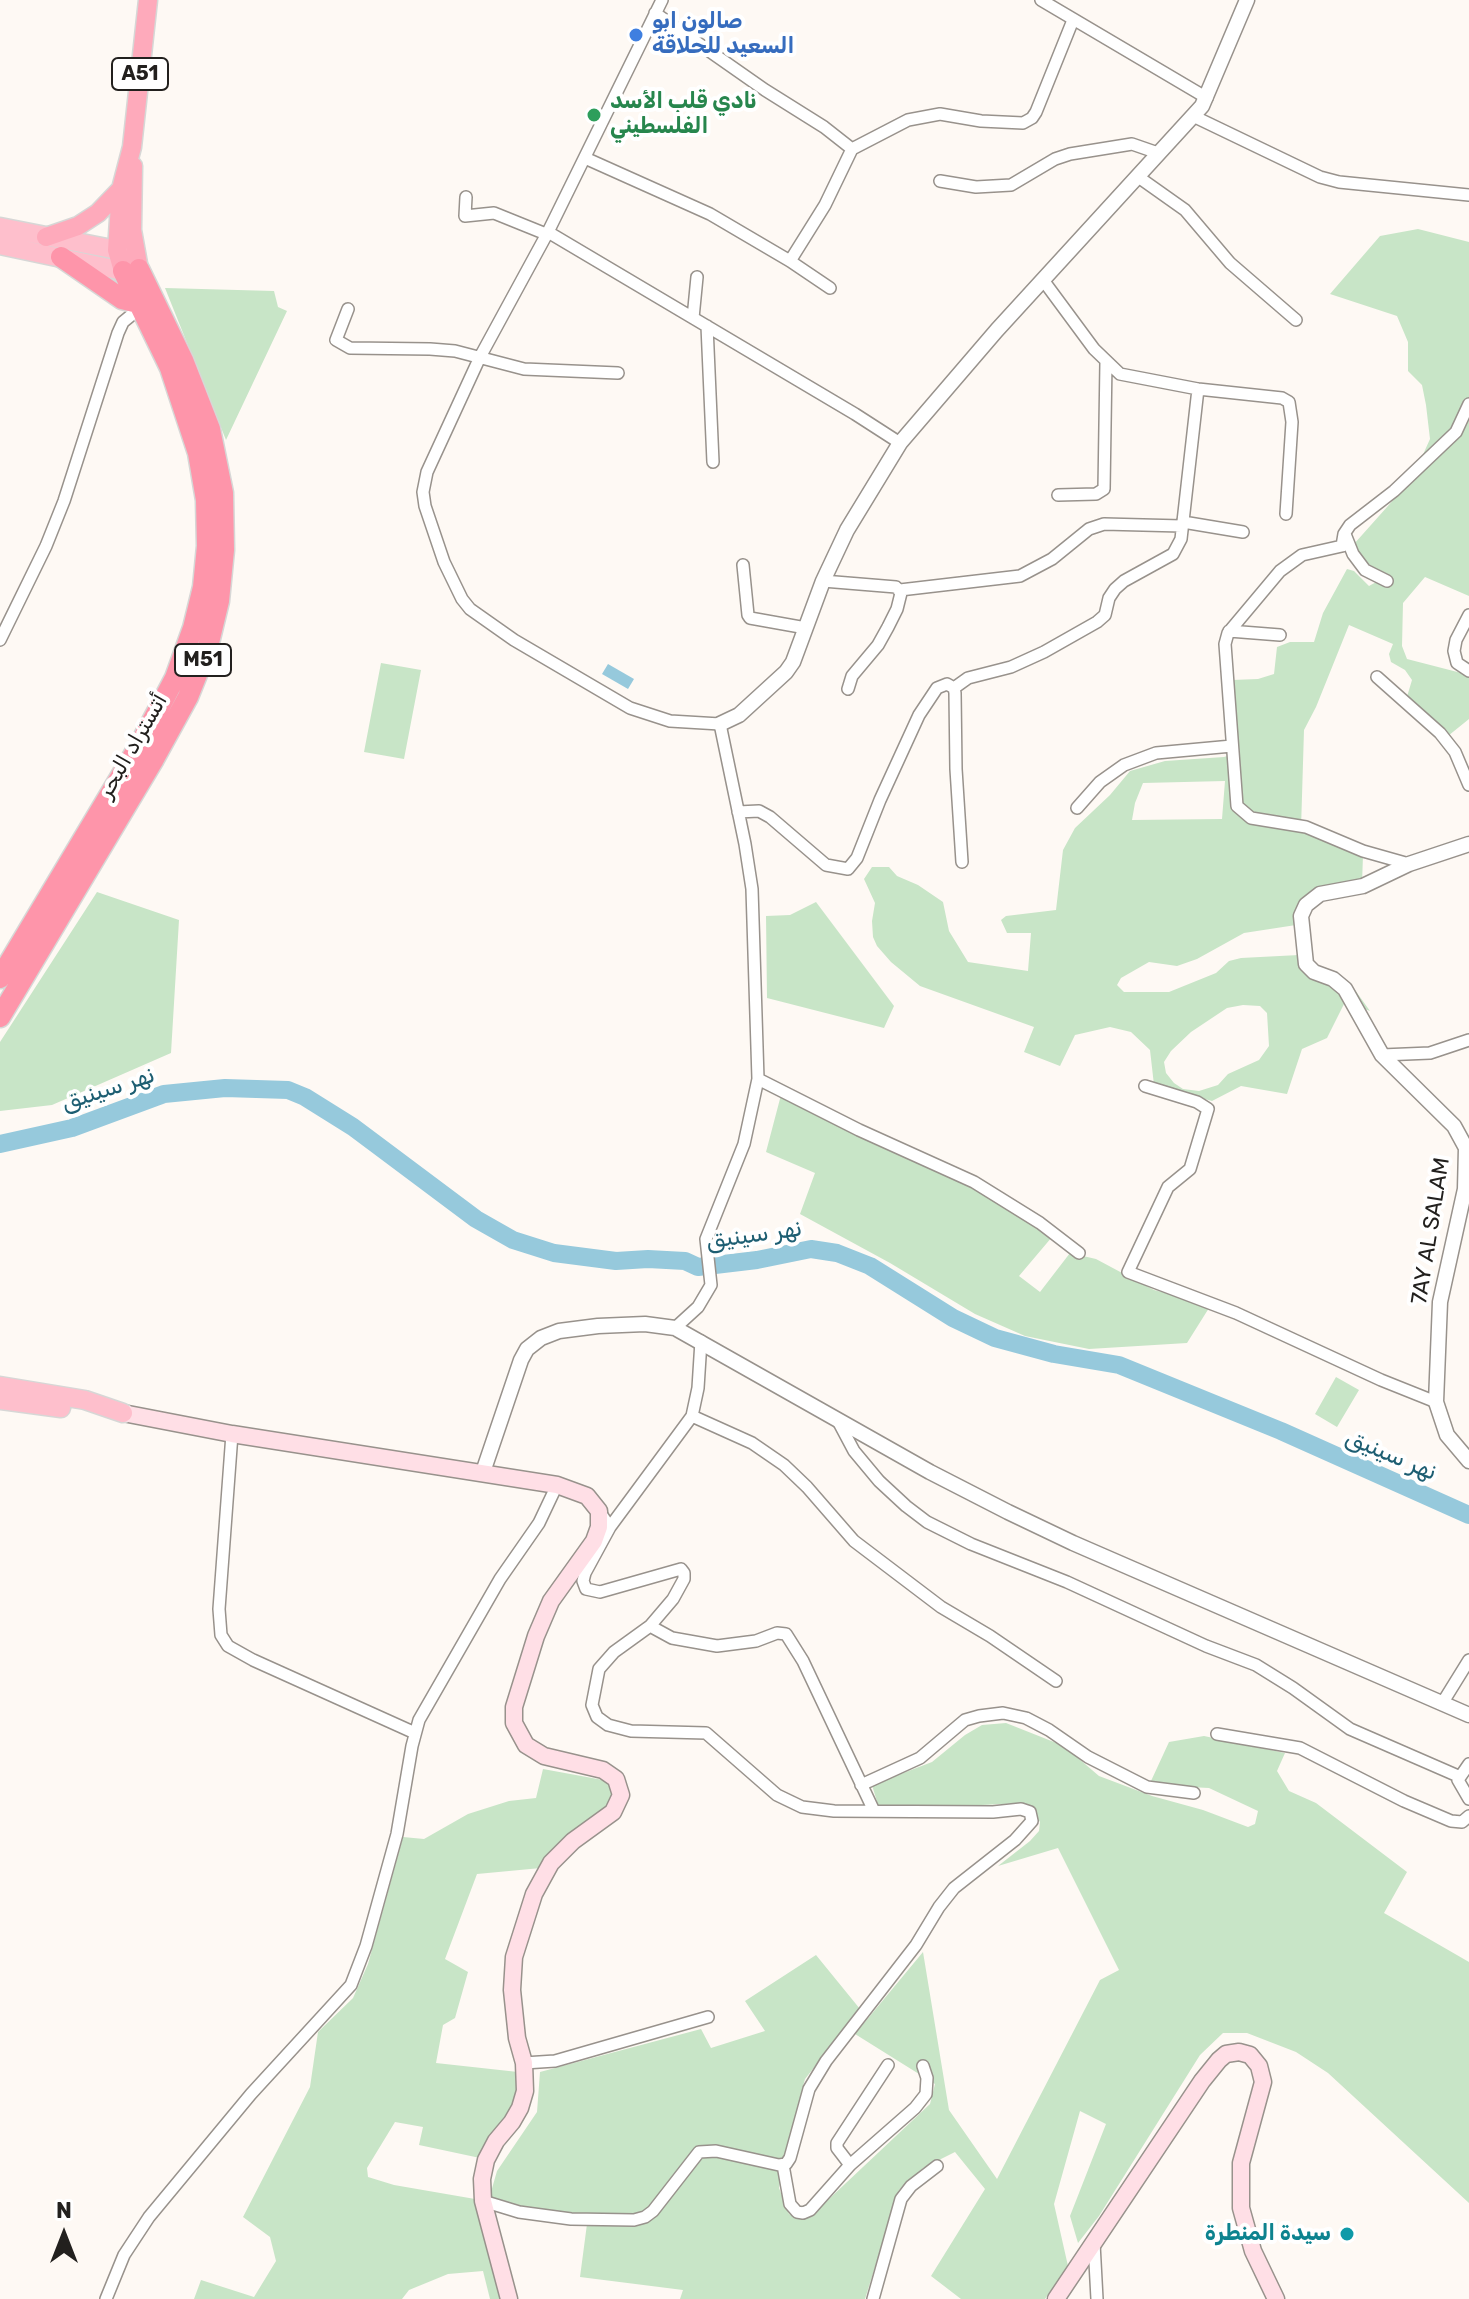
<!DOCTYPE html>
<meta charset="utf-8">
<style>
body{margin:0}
#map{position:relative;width:1469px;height:2299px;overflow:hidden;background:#fef9f4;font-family:Rubik,sans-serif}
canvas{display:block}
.north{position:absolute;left:24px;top:2195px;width:80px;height:80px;-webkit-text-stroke:6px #fff;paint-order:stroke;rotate:0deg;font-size:22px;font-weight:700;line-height:32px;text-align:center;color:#22201e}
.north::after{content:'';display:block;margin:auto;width:28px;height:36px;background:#22201e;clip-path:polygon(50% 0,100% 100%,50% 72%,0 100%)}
</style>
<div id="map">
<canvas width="1469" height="2299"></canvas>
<div class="north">N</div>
</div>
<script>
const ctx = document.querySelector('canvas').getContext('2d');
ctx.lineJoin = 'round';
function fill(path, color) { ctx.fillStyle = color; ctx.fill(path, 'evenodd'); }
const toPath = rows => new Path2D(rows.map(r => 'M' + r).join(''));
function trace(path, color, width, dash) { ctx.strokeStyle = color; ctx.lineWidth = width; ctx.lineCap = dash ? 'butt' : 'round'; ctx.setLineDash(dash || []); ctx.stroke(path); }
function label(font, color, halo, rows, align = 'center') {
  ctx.font = font + ' Rubik,"Noto Sans Arabic",sans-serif'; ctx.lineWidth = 8; ctx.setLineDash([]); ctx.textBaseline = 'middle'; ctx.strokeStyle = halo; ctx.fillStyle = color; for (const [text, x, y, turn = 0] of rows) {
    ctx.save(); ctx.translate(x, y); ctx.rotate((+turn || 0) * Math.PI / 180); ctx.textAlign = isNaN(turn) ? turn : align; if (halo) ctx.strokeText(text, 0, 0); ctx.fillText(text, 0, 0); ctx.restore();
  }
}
const green = toPath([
 [1418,229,1469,242,1469,596,1425,577,1403,603,1402,646,1407,659,1469,675,1469,719,1443,740,1406,700,1412,680,1405,670,1391,662,1389,654,1393,644,1349,625,1316,707,1304,730,1301,829,1363,855,1362,884,1302,902,1303,965,1345,982,1355,990,1370,1011,1345,1002,1327,1038,1302,1049,1287,1094,1241,1086,1212,1101,1154,1085,1150,1050,1131,1032,1110,1027,1075,1035,1060,1066,1024,1052,1034,1027,920,986,891,962,877,946,873,937,872,921,875,903,864,879,872,867,889,867,897,876,918,885,943,902,949,931,968,962,1028,971,1031,933,1007,933,1001,920,1006,916,1056,910,1063,850,1075,828,1110,795,1130,771,1165,761,1224,757,1237,753,1232,680,1258,679,1274,674,1277,647,1290,642,1314,642,1323,613,1347,569,1354,571,1369,586,1378,581,1388,586,1392,577,1370,565,1355,552,1354,544,1412,479,1430,439,1426,405,1422,385,1408,371,1408,342,1397,316,1330,294,1380,236],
 [1225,781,1222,819,1132,820,1135,803,1143,783],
 [1296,925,1299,955,1241,958,1229,961,1216,973,1169,992,1124,992,1117,985,1121,978,1149,962,1177,966,1197,959,1244,933],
 [1243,1005,1260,1006,1267,1013,1269,1046,1259,1060,1228,1074,1218,1085,1199,1091,1183,1089,1174,1083,1166,1073,1164,1062,1171,1051,1191,1032,1227,1008],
 [165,288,274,291,278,307,287,311,226,440],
 [381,663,421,670,404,759,364,752],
 [97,892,179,920,171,1053,52,1105,0,1111,0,1042],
 [816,902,894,1006,884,1028,767,998,766,916,790,915],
 [781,1095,965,1181,1052,1237,1019,1276,1040,1292,1070,1253,1096,1259,1154,1290,1206,1303,1209,1308,1187,1343,1089,1349,1025,1336,975,1314,890,1263,800,1214,815,1173,766,1152],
 [1336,1377,1359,1390,1337,1427,1315,1414],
 [1006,1723,1064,1746,1099,1776,1152,1796,1203,1810,1248,1827,1255,1824,1258,1811,1209,1788,1169,1786,1151,1781,1169,1742,1204,1736,1285,1753,1277,1771,1289,1791,1316,1803,1407,1872,1384,1913,1469,1962,1469,2203,1328,2073,1296,2052,1247,2033,1223,2033,1200,2055,1099,2216,1078,2243,1070,2216,1106,2124,1080,2111,1054,2204,1068,2266,1045,2299,961,2299,931,2276,985,2189,955,2152,923,2168,899,2190,865,2299,680,2299,683,2290,580,2277,587,2224,517,2208,489,2199,497,2171,537,2112,540,2072,701,2029,711,2048,765,2031,745,2001,816,1955,860,2009,805,2079,785,2154,779,2188,789,2214,796,2217,813,2214,930,2104,935,2084,855,2034,923,1952,949,2110,997,2179,1100,1980,1119,1970,1058,1848,998,1866,1030,1841,1039,1831,1040,1822,1031,1807,1023,1803,961,1806,878,1805,872,1785,932,1762,965,1735,982,1725],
 [543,1769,603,1780,613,1785,614,1802,541,1868,477,1874,445,1959,468,1972,455,2018,443,2025,436,2063,518,2072,518,2099,480,2158,419,2145,423,2127,395,2122,367,2168,368,2177,394,2185,475,2199,500,2299,490,2299,483,2271,448,2274,409,2290,402,2299,194,2299,201,2280,254,2297,276,2261,270,2237,243,2217,310,2087,318,2032,353,1998,368,1964,403,1837,424,1839,468,1814,509,1801,536,1798]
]);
const water = toPath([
 [608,664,634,679,628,689,602,674]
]);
const river = toPath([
 [0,1144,72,1128,164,1094,225,1088,288,1090,305,1097,353,1127,476,1219,513,1240,554,1253,616,1261,648,1259,685,1261,698,1267,757,1260,811,1249,837,1253,870,1266,953,1318,995,1338,1054,1354,1119,1365,1281,1431,1469,1515]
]);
const minor = toPath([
 [662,0,548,232,480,357,427,472,423,492,425,506,444,562,462,599,470,609,514,640,630,708,670,721,720,724,745,844,752,889,758,1079,744,1144,706,1239,711,1285,698,1307,675,1328],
 [1041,0,1207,98],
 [655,13,765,90,824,127,852,149,825,205,790,261],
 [1193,116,1320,177,1339,182,1469,195],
 [852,149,908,120,940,114,981,121,1023,123,1032,118,1036,112,1073,20],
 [585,158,710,214,790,261,830,288],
 [1137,176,1185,210,1230,263,1296,320],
 [940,181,976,187,1011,185,1055,159,1070,154,1132,144,1158,153],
 [466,197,465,216,494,213,546,234],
 [548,232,855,414,900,443],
 [1043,280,1094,349,1120,374,1198,389,1282,398,1289,402,1292,422,1286,514],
 [348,309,336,340,350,348,430,349,455,351,524,369,618,373],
 [693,318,697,277],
 [707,326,713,462],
 [1058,495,1096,494,1104,489,1106,362],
 [1183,522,1243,532],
 [1345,534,1353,554,1365,570,1387,581],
 [743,565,748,615,750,618,806,628],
 [823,581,896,587,901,593,897,609,888,627,878,645,852,676,848,689],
 [900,590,1020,576,1052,559,1089,529,1104,524,1182,526],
 [1469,615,1456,640,1454,651,1457,663,1469,671],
 [1229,631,1280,635],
 [0,640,46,546,64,501,118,333,123,322,140,308],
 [1377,677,1440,733,1455,752,1469,785],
 [954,688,968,678,1011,667,1044,652,1097,622,1105,615,1109,598,1115,589,1124,581,1173,554,1181,539,1198,389],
 [1077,808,1100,782,1124,765,1156,753,1232,746],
 [738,812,759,811,770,817,826,865,848,869,857,858,880,800,919,715,937,688,947,684,954,688,955,693,956,769,962,862],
 [1409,864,1363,851,1306,827,1251,818,1237,806,1225,644,1228,633,1280,571,1302,555,1342,546,1344,534,1350,525,1394,491,1456,432,1469,404],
 [1382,1055,1430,1053,1469,1040],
 [758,1079,859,1130,974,1182,1040,1223,1079,1253],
 [1145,1086,1197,1102,1208,1109,1190,1169,1168,1187,1128,1272,1236,1313,1381,1380,1436,1402],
 [692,1416,752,1443,784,1465,807,1487,854,1541,941,1607,990,1636,1056,1681],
 [837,1419,854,1451,879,1481,906,1506,927,1522,971,1544,1067,1582,1206,1646,1256,1665,1293,1688,1350,1729,1458,1776],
 [232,1434,219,1609,221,1635,228,1646,253,1660,415,1733],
 [599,1511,610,1527,585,1573,583,1581,586,1589,600,1592,681,1569,684,1573,684,1579,673,1599,650,1626,672,1638,717,1646,756,1641,777,1633,786,1634,803,1661,874,1811],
 [610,1527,692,1416,698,1388,701,1341],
 [1443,1702,1469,1660],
 [1217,1734,1300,1748,1404,1801,1451,1821,1462,1822,1469,1816],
 [1469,1764,1458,1780,1469,1799],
 [861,1785,920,1758,965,1720,979,1716,1003,1713,1026,1718,1049,1730,1088,1757,1147,1787,1194,1793],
 [524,2063,555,2061,708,2017],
 [783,2165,790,2204,797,2212,803,2213,810,2210,850,2165,837,2148,837,2143,888,2065],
 [850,2165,915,2108,926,2094,927,2078,923,2066],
 [483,2201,519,2212,571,2219,634,2220,645,2217,653,2211,699,2152,716,2151,779,2165,786,2164,790,2158,809,2089,826,2061,916,1945,939,1907,954,1888,1015,1840,1032,1821,1030,1812,1021,1809,993,1812,834,1811,802,1807,777,1795,706,1733,631,1731,608,1725,597,1717,592,1705,599,1669,614,1652,650,1626],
 [1094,2243,1097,2299],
 [106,2299,124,2255,149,2217,251,2094,351,1985,366,1946,397,1834,412,1746,419,1720,500,1579,539,1523,557,1485],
 [873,2299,901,2199,911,2186,937,2166]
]);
const tertiary = toPath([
 [720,724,739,715,786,672,793,662,823,581,847,530,900,443,997,330,1202,106,1247,0],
 [1469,844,1409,864,1363,886,1320,894,1306,905,1301,916,1306,964,1314,972,1333,979,1345,989,1382,1055,1454,1126,1466,1148,1465,1189,1440,1302,1436,1402,1447,1435,1469,1461],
 [483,1472,521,1360,527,1349,541,1338,559,1331,598,1326,645,1324,675,1328,930,1472,1008,1512,1073,1543,1469,1715]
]);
const secondary = toPath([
 [123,1413,232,1434,557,1485,587,1496,599,1511,599,1527,594,1541,551,1601,536,1636,514,1707,514,1723,526,1745,544,1756,603,1770,616,1779,621,1795,613,1812,573,1841,551,1863,534,1894,514,1957,512,1990,517,2038,524,2063,525,2091,520,2108,512,2122,496,2141,486,2160,482,2179,483,2201,509,2299],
 [1056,2299,1202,2081,1219,2060,1226,2054,1239,2052,1250,2055,1259,2066,1263,2082,1241,2163,1241,2208,1253,2251,1276,2299]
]);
const primary = toPath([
 [0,227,117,250,131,248],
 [0,245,123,271,134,269],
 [0,1386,85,1400,123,1413],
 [0,1400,61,1408]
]);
const trunk = toPath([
 [133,166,132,230,139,269],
 [46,237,78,226,98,213,121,189],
 [123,271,117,250,121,189,132,147,148,0]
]);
const motorway = toPath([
 [61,257,122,299,138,303],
 [0,978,139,746,175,678,193,628,203,587,207,546,206,500,198,453,170,368,123,271],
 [0,1017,154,759,188,697,208,647,219,601,224,550,223,493,210,429,183,360,139,269]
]);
const markers = [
 [636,35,8,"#3f7fe0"],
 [594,115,8,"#2e9e5b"],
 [1347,2234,8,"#0f9aa8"]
];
const shields = [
 [140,74,56],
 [203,660,56]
];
const shieldNames = [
 ["A51",140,74],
 ["M51",203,660]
];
const shopNames = [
 ["صالون ابو",652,22],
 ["السعيد للحلاقة",652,47]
];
const leisureNames = [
 ["نادي قلب الأسد",610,102],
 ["الفلسطيني",610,127]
];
const streetNames = [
 ["أتستراد البحر",133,746,-60],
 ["7AY AL SALAM",1431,1231,-81]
];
const cultureNames = [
 ["سيدة المنطرة",1331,2234]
];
const waterNames = [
 ["نهر سينيق",108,1089,-18],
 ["نهر سينيق",754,1235,-8],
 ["نهر سينيق",1391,1455,23]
];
fill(green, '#c8e5c7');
fill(water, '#96c9dc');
trace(river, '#96c9dc', 18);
trace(minor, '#98928c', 14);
trace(tertiary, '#98928c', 17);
trace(secondary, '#98928c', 19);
trace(primary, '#d7d7d6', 21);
trace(trunk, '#d7d7d6', 21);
trace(motorway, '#d7d7d6', 23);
trace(minor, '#fff', 11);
trace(tertiary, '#fff', 14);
trace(secondary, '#ffdfe6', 16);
trace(primary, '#febfcc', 18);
trace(trunk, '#feaabb', 18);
trace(motorway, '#fe95aa', 20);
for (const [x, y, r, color] of markers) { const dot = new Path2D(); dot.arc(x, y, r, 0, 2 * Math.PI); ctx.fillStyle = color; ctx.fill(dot); trace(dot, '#fff', 3); }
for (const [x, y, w] of shields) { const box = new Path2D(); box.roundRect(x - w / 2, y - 16, w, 32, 6); ctx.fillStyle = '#fff'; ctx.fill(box); trace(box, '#22201e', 2); }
label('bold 20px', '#22201e', null, shieldNames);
label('bold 22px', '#366cbe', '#fff', shopNames, 'left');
label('bold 22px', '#27864d', '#fff', leisureNames, 'left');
label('22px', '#22201e', '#fff', streetNames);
label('bold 22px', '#0d838f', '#fff', cultureNames, 'right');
label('italic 24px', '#1d5e72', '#fff', waterNames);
</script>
